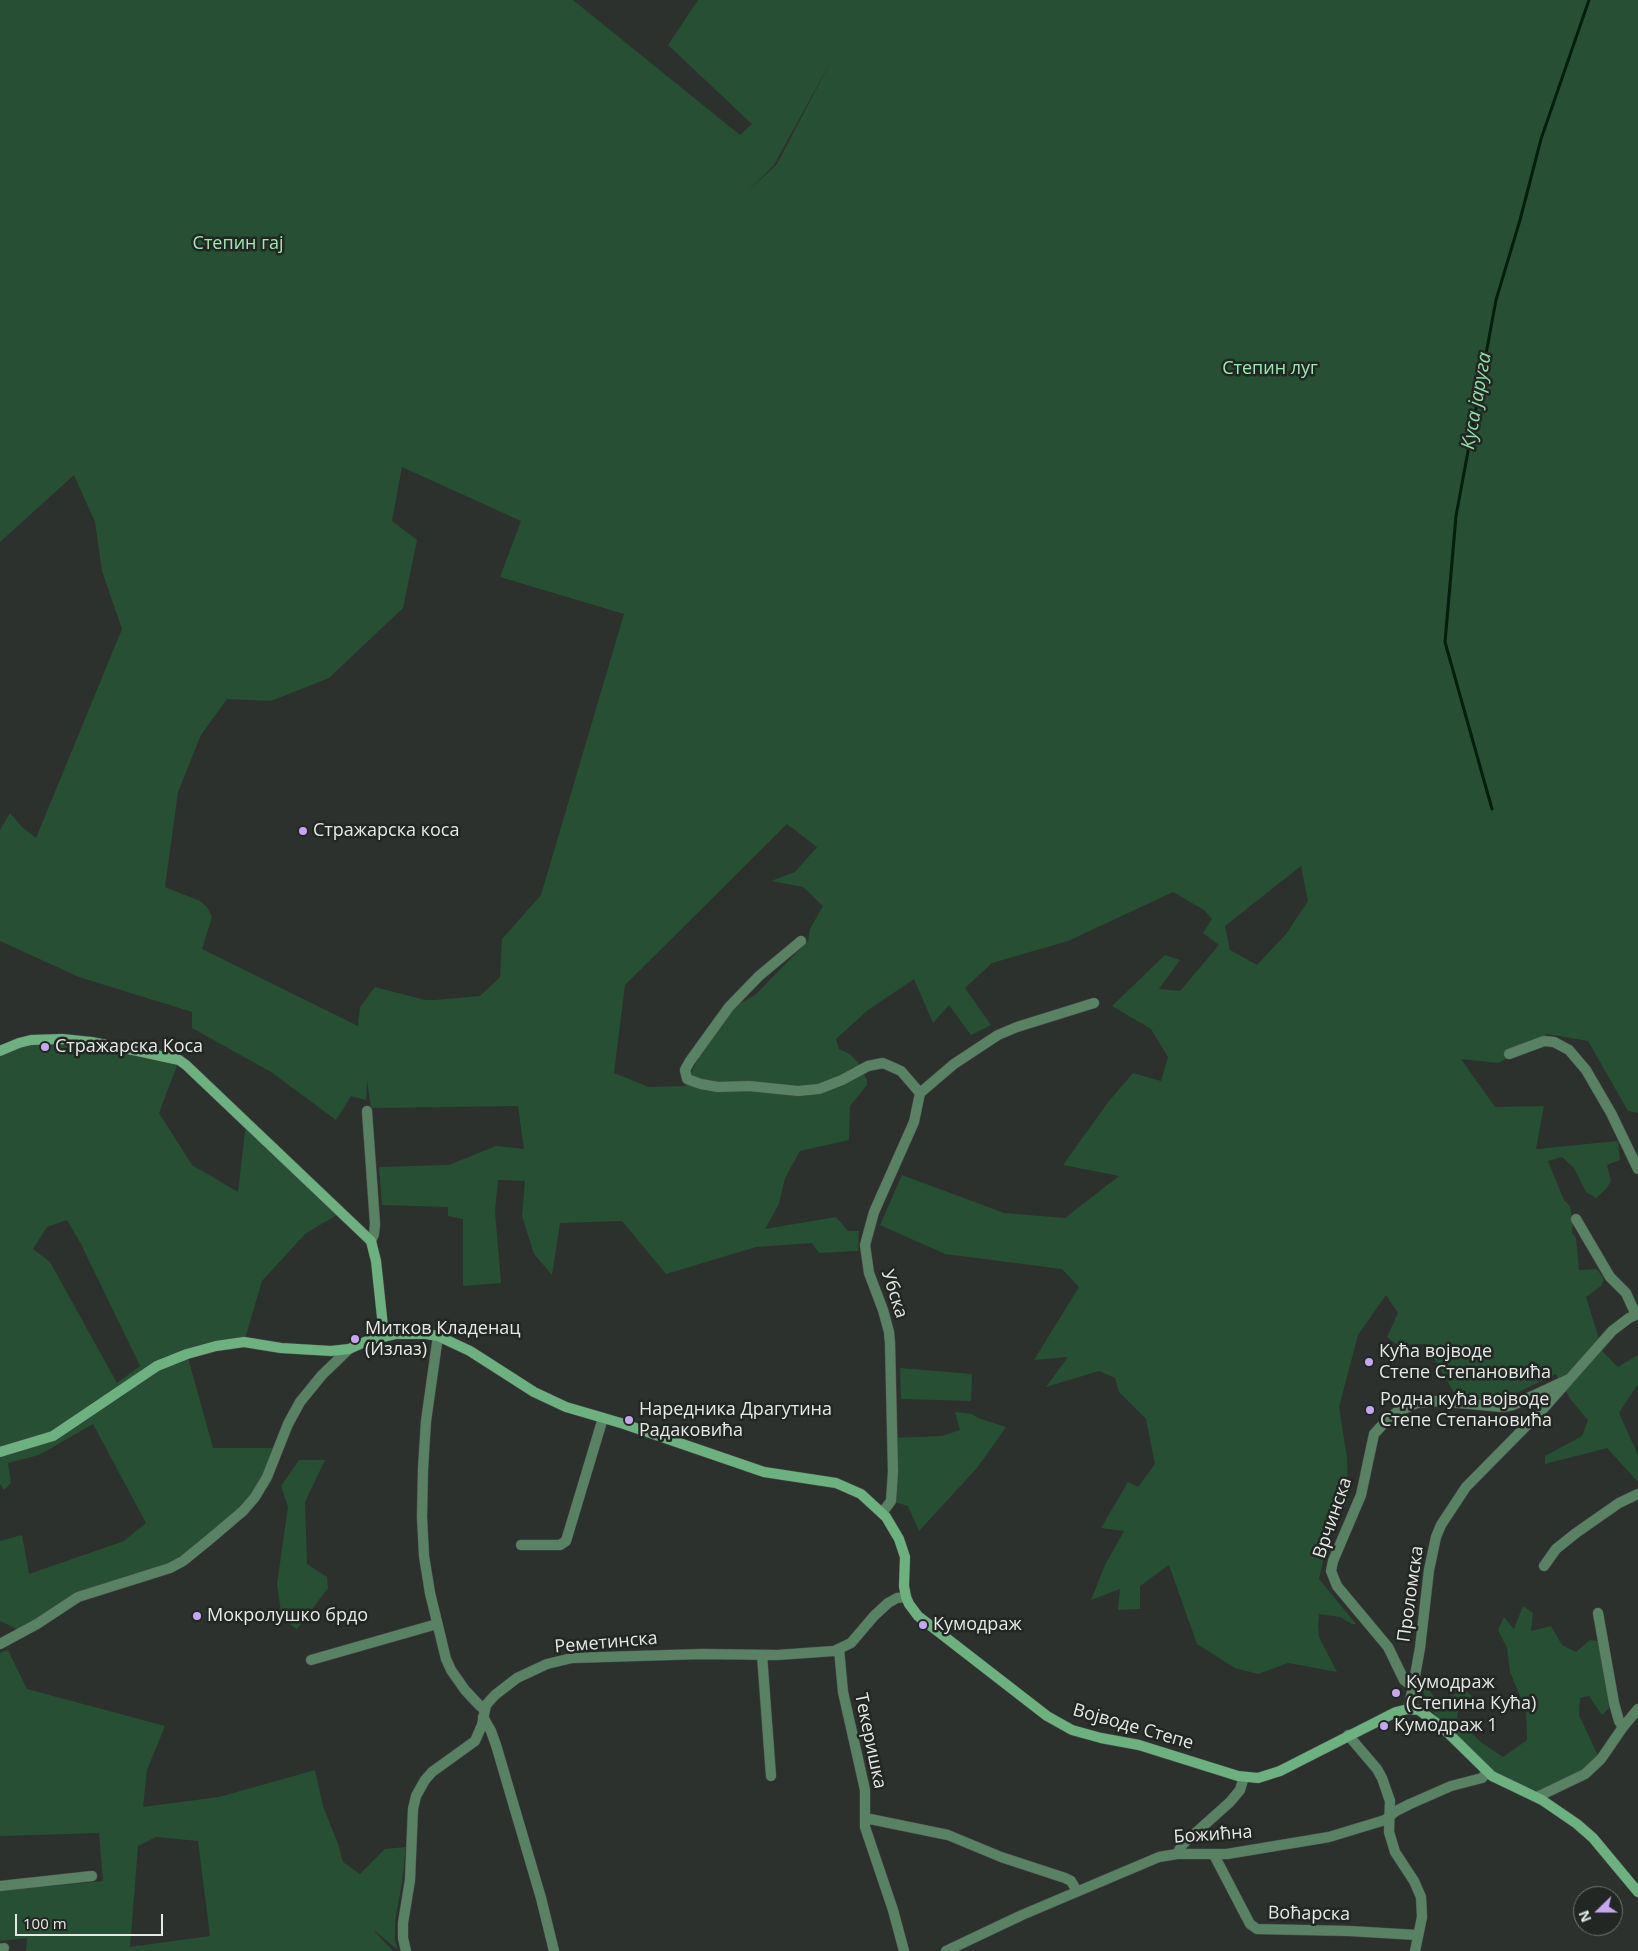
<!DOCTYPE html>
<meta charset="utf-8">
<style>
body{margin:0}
#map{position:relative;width:1638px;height:1951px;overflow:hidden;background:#2d312d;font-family:"Open Sans",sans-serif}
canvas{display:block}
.north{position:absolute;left:1573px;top:1886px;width:50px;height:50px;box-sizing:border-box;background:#232724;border:1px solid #717472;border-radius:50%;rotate:248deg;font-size:14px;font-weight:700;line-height:20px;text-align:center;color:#e5e8e6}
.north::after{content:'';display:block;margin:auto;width:18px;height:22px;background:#c5a7f1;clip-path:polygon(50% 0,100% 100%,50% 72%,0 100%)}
.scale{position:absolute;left:15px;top:1914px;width:148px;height:22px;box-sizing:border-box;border:2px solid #e5e8e6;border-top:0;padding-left:6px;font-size:15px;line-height:18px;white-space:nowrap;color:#e5e8e6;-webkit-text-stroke:4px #232724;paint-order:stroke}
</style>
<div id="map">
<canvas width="1638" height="1951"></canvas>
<div class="north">N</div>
<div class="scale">100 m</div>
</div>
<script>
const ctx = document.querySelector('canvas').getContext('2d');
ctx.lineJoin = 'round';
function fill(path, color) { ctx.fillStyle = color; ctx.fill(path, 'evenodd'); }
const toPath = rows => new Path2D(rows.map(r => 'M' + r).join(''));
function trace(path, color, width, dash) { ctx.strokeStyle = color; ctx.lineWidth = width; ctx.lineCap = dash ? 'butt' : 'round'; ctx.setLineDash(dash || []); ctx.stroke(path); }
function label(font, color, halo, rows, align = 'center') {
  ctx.font = font + ' "Open Sans",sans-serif'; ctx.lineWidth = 5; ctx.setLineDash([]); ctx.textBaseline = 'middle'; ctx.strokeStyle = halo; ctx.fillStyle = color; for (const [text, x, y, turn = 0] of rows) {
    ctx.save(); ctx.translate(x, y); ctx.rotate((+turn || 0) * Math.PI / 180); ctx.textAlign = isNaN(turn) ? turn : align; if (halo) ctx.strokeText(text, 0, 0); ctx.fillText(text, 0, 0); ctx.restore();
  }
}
const green = toPath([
 [0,0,573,0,740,135,752,124,668,45,698,0,1638,0,1638,1113,1628,1111,1588,1041,1547,1034,1499,1063,1461,1059,1495,1107,1544,1106,1536,1149,1618,1141,1620,1160,1607,1165,1611,1181,1606,1189,1596,1198,1586,1192,1574,1168,1562,1157,1548,1161,1564,1200,1570,1206,1573,1223,1572,1233,1576,1238,1579,1270,1597,1269,1604,1279,1601,1286,1586,1297,1603,1352,1618,1367,1638,1355,1638,1384,1619,1413,1638,1455,1638,1482,1607,1448,1545,1464,1545,1456,1582,1436,1588,1420,1571,1400,1556,1374,1506,1398,1475,1405,1460,1403,1426,1344,1397,1345,1387,1337,1398,1313,1386,1295,1358,1335,1339,1407,1347,1458,1348,1500,1326,1547,1319,1579,1356,1624,1352,1624,1340,1617,1319,1614,1318,1626,1319,1637,1337,1672,1288,1663,1258,1674,1235,1668,1197,1644,1169,1565,1140,1586,1140,1609,1118,1610,1120,1589,1091,1600,1105,1565,1124,1531,1101,1528,1128,1482,1138,1487,1155,1464,1146,1419,1119,1392,1115,1378,1099,1371,1046,1387,1068,1357,1034,1360,1079,1287,1062,1269,945,1254,880,1225,902,1175,1004,1213,1065,1218,1119,1176,1063,1165,1109,1101,1133,1073,1161,1081,1168,1057,1151,1029,1112,1006,1165,955,1180,960,1159,989,1180,991,1219,945,1203,933,1212,919,1204,910,1173,892,1068,941,992,963,965,988,991,1025,971,1035,949,1005,933,1023,914,979,868,1010,836,1039,839,1049,850,1054,859,1064,867,1080,867,1085,850,1106,849,1140,800,1151,785,1178,779,1204,765,1229,836,1217,848,1231,859,1231,858,1251,819,1253,812,1243,756,1247,666,1274,622,1221,560,1223,552,1275,534,1254,522,1216,525,1181,498,1180,495,1211,501,1283,463,1286,463,1219,448,1216,448,1207,382,1205,379,1167,449,1165,496,1146,524,1149,518,1106,371,1108,367,1080,366,1100,351,1096,336,1120,271,1072,192,1028,192,1012,79,977,0,941,0,830,10,813,22,827,36,838,122,629,102,571,95,522,74,475,0,542],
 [831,61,777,164,748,191,774,165],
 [402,467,521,521,500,577,624,614,541,895,502,939,500,977,480,996,435,1000,425,1000,375,987,360,1007,358,1026,202,949,212,917,207,907,200,901,165,887,178,792,201,735,227,699,271,701,329,678,403,608,417,540,392,521],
 [787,824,817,847,795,872,771,881,803,887,823,906,810,929,808,941,755,995,732,1008,703,1048,685,1086,649,1087,614,1073,625,985],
 [1301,866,1308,901,1286,934,1257,965,1230,950,1225,926],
 [48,1039,179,1060,159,1113,192,1165,238,1192,246,1123,340,1213,305,1234,262,1281,244,1342,187,1354,213,1448,278,1448,255,1493,174,1571,98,1590,21,1631,0,1621,0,1541,22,1535,29,1574,124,1541,146,1523,93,1424,39,1455,8,1463,11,1483,4,1490,0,1484,0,1051],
 [67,1220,81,1244,140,1366,117,1383,50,1262,33,1249,47,1227],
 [900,1368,972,1374,971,1401,901,1399],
 [955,1412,972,1414,978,1418,1006,1427,977,1468,919,1531,908,1506,891,1501,891,1438,942,1436,960,1430],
 [299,1460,325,1460,305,1502,307,1564,327,1577,328,1588,297,1629,282,1619,277,1584,288,1507,281,1486],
 [1523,1606,1533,1613,1531,1631,1551,1626,1562,1645,1576,1652,1590,1640,1603,1642,1614,1703,1602,1715,1589,1696,1580,1698,1579,1715,1600,1760,1585,1774,1539,1793,1512,1783,1490,1768,1439,1720,1428,1704,1422,1690,1422,1686,1426,1685,1436,1700,1441,1701,1464,1689,1473,1697,1459,1706,1457,1720,1482,1743,1503,1757,1527,1740,1526,1710,1510,1672,1507,1648,1498,1630,1504,1617,1514,1629],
 [8,1650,27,1689,165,1726,147,1770,143,1807,219,1797,315,1770,323,1806,338,1844,343,1862,360,1874,385,1849,406,1847,402,1883,395,1921,395,1940,398,1950,374,1930,375,1932,393,1951,26,1951,27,1938,0,1941,0,1891,103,1881,99,1833,0,1836,0,1653],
 [156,1837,198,1841,210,1936,130,1947,138,1846]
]);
const stream = toPath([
 [1492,809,1445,642,1456,516,1496,300,1520,220,1541,139,1589,0]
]);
const street = toPath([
 [801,941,759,976,729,1007,690,1061,685,1070,687,1079,701,1084,718,1087,749,1086,798,1091,819,1089,842,1080,868,1066,883,1063,901,1071,920,1093],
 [1509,1054,1544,1041,1554,1042,1569,1050,1586,1070,1611,1113,1638,1169],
 [367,1111,375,1224,374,1234,371,1241],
 [1576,1219,1610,1277,1626,1293,1636,1315],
 [438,1336,426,1421,423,1469,422,1517,424,1556,430,1593,446,1659,451,1670,465,1690,480,1706,484,1709],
 [882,1513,891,1501,893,1472,890,1343,889,1332,883,1310,869,1273,865,1245,874,1212,914,1122,920,1093,954,1064,998,1035,1017,1027,1094,1003],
 [521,1545,560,1545,566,1541,603,1418],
 [1544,1566,1556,1549,1576,1533,1619,1503,1638,1494],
 [1598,1613,1614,1703,1619,1721,1623,1727],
 [0,1644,37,1624,78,1597,170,1568,183,1561,210,1539,243,1511,255,1497,267,1477,288,1424,300,1402,322,1375,349,1349],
 [839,1649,843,1692,865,1790,865,1827,893,1910,904,1951],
 [762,1655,771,1776],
 [311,1660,437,1624],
 [1413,1687,1420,1648,1429,1570,1436,1537,1441,1525,1466,1487,1543,1409,1612,1331,1629,1318,1638,1314],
 [1408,1709,1413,1687,1404,1680,1388,1647,1337,1586,1331,1571,1333,1561,1361,1495,1374,1434,1387,1420,1397,1412,1417,1403,1437,1401,1503,1407,1513,1405,1569,1379],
 [483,1717,491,1731,496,1745,541,1898,554,1951],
 [1348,1735,1377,1769,1382,1778,1390,1801,1389,1832,1395,1852,1414,1881,1421,1897,1422,1917,1415,1951],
 [1537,1797,1585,1774,1601,1759,1623,1727,1638,1709],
 [865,1818,948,1835,1001,1857,1065,1878,1071,1881,1077,1891],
 [1177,1854,1182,1845,1230,1802,1240,1790,1244,1777],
 [1214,1855,1250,1924,1257,1929,1349,1931,1417,1935],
 [0,1886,92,1876],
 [0,1949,4,1948],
 [406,1951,403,1938,403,1923,410,1880,413,1809,416,1796,425,1780,432,1772,475,1741,482,1725,486,1705,495,1695,517,1678,547,1664,572,1658,702,1654,777,1655,834,1651,851,1643,874,1616,888,1603,897,1598,906,1597],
 [946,1951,1022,1915,1159,1857,1177,1854,1227,1854,1329,1837,1385,1820,1396,1811,1410,1804,1451,1786,1482,1778,1487,1772]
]);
const secondary = toPath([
 [0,1051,19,1043,31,1040,62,1039,91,1042,133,1050,179,1060,186,1065,371,1241,376,1261,384,1336],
 [0,1452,53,1436,157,1366,187,1354,216,1346,244,1342,281,1348,331,1351,349,1349,367,1341,396,1334,426,1334,438,1336,470,1351,534,1392,566,1407,624,1424,764,1472,836,1483,861,1494,886,1517,899,1539,905,1557,904,1586,906,1597,909,1604,918,1616,1047,1716,1072,1730,1101,1738,1139,1745,1238,1776,1258,1778,1280,1771,1396,1712,1408,1709,1419,1710,1443,1728,1492,1776,1542,1800,1577,1824,1593,1838,1638,1892]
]);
const markers = [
 [303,831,5,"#c5a7f1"],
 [45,1047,5,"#c5a7f1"],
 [355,1339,5,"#c5a7f1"],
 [1369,1362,5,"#c5a7f1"],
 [1370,1410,5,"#c5a7f1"],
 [629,1420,5,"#c5a7f1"],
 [197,1616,5,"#c5a7f1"],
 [923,1625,5,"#c5a7f1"],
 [1396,1693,5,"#c5a7f1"],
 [1384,1726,5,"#c5a7f1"]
];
const parkNames = [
 ["Степин гај",238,244],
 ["Степин луг",1270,369]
];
const poiNames = [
 ["Стражарска коса",313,831],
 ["Стражарска Коса",55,1047],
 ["Митков Кладенац",365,1329],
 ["(Излаз)",365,1350],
 ["Кућа војводе",1379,1352],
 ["Степе Степановића",1379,1373],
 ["Родна кућа војводе",1380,1400],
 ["Степе Степановића",1380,1421],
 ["Наредника Драгутина",639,1410],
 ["Радаковића",639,1431],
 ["Мокролушко брдо",207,1616],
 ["Кумодраж",933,1625],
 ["Кумодраж",1406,1683],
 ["(Степина Кућа)",1406,1704],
 ["Кумодраж 1",1394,1726]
];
const streetNames = [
 ["Убска",894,1294,72],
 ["Врчинска",1333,1518,-71],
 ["Проломска",1411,1594,-82],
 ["Реметинска",606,1643,-5],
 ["Војводе Степе",1133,1727,16],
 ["Текеришка",870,1741,78],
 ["Божићна",1213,1835,-4],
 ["Воћарска",1309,1914,1]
];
const waterNames = [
 ["Куса јаруга",1477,401,-80]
];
fill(green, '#264f33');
trace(stream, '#021e0c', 3);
trace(street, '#4a4e4b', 11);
trace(secondary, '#4a4e4b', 11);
trace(street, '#598264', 10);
trace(secondary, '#6db181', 10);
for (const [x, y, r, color] of markers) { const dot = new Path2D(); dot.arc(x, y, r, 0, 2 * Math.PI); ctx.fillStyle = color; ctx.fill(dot); trace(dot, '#232724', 2); }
label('18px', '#99ebb1', '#232724', parkNames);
label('18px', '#e5e8e6', '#232724', poiNames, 'left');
label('18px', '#e5e8e6', '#232724', streetNames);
label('italic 19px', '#8fe0a6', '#232724', waterNames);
</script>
